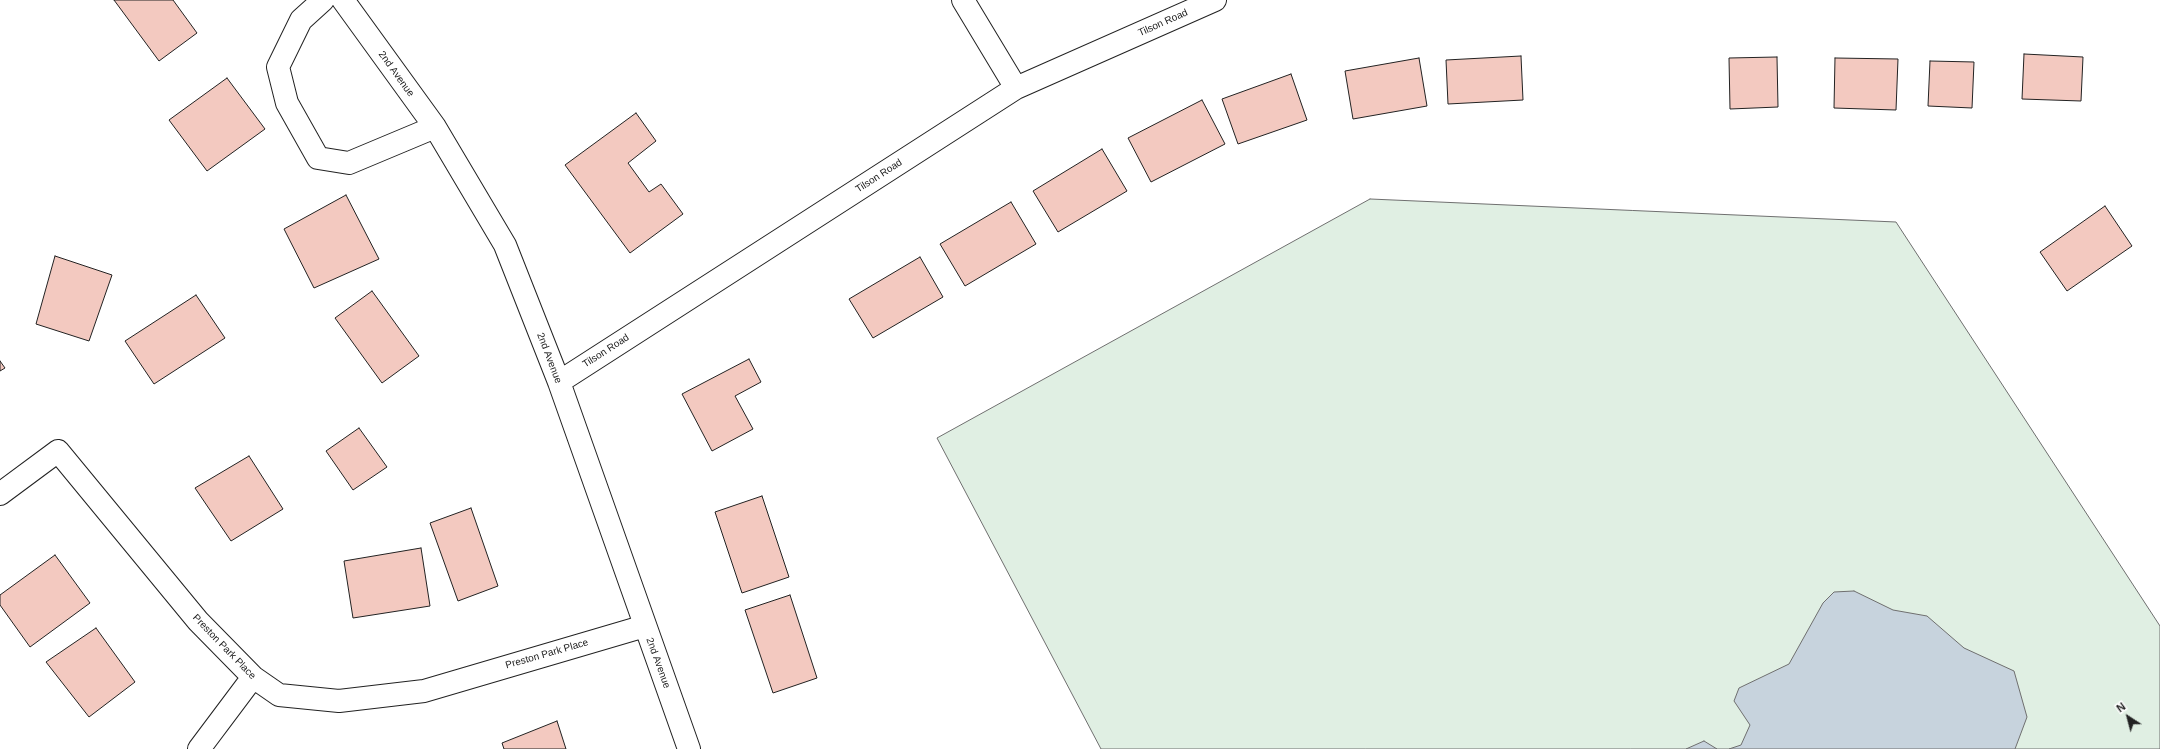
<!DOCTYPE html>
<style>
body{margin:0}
#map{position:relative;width:2160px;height:749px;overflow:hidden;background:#fff;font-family:Helvetica,sans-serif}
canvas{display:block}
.north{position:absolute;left:2108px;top:697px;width:40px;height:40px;-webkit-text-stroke:3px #fff;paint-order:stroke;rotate:324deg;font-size:11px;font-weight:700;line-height:16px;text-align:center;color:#222}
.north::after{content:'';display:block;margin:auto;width:14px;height:18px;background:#222;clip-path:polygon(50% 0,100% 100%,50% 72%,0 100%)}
</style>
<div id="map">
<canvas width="2160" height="749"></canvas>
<div class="north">N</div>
</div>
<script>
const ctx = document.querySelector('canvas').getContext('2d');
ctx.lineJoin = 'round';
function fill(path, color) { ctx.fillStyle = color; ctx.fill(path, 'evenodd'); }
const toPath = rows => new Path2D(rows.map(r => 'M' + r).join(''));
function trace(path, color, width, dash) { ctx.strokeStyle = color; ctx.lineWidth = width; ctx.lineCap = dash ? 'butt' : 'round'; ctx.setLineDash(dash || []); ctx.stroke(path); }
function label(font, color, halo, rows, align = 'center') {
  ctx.font = font + ' Helvetica,sans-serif'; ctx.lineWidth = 3; ctx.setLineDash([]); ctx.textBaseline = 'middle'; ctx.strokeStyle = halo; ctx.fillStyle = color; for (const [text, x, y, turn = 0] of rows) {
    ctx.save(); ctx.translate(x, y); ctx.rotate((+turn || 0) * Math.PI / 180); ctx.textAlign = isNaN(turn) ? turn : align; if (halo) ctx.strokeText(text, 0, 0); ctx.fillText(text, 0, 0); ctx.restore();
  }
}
const green = toPath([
 [1370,199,1896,222,2160,626,2160,749,1101,749,937,438,1370,199]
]);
const water = toPath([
 [1854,591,1893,610,1927,616,1964,648,2014,671,2027,717,2015,749,1729,749,1741,745,1750,725,1734,701,1739,688,1789,664,1823,603,1834,592,1854,591],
 [1704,741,1717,749,1686,749,1704,741]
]);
const building = toPath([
 [114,0,173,0,197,33,159,61,114,0],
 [2024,54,2083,57,2081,101,2022,99,2024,54],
 [1521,56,1523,100,1448,104,1446,60,1521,56],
 [1777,57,1778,107,1730,109,1729,58,1777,57],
 [1419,58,1427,106,1353,119,1345,71,1419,58],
 [1835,58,1898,59,1896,110,1834,108,1835,58],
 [1930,61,1974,62,1972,108,1928,106,1930,61],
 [1291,74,1307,120,1238,144,1222,99,1291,74],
 [227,78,265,129,207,171,169,120,227,78],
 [1202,100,1225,144,1151,182,1128,138,1202,100],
 [636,113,656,141,628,163,649,192,661,184,683,214,630,253,565,165,636,113],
 [1102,149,1127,191,1058,232,1033,191,1102,149],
 [346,195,379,259,314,288,284,229,346,195],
 [1011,202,1036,244,965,286,940,244,1011,202],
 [2105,206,2132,246,2067,291,2040,252,2105,206],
 [55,256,112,275,89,341,36,324,55,256],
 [920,257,943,297,873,338,849,299,920,257],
 [372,291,419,356,382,383,335,318,372,291],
 [196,295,225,338,154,384,125,341,196,295],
 [749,359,761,382,735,396,753,429,712,451,682,394,749,359],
 [0,361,5,368,0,371,0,361],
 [359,428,387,467,353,490,326,451,359,428],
 [249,456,283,509,231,541,195,488,249,456],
 [762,496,789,577,742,593,715,512,762,496],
 [471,508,498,586,458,601,430,523,471,508],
 [421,548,430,606,353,618,344,561,421,548],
 [55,555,90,603,30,647,0,605,0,595,55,555],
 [790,595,817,678,773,693,745,610,790,595],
 [96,628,135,682,89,717,46,662,96,628],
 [557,721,566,749,504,749,502,743,557,721]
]);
const minor = toPath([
 [323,0,301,20,278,67,287,103,318,158,349,163,435,127],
 [343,0,435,127,505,245,559,382,689,749],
 [963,0,1016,88],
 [559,382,1016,88,1215,0],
 [0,494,58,451,198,621,253,677,279,695,339,701,424,691,645,626],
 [199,749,253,677]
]);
const streetNames = [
 ["Tilson Road",1163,23,-24],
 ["2nd Avenue",396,74,54],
 ["Tilson Road",879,176,-33],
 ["Tilson Road",606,351,-33],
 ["2nd Avenue",549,358,69],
 ["Preston Park Place",224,647,46],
 ["Preston Park Place",547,654,-16],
 ["2nd Avenue",658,663,70]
];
fill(green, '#e0efe3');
trace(green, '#6f6f6f', 1);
fill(water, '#c7d3dd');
trace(water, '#6f6f6f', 1);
fill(building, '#f3c9c0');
trace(building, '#222', 1);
trace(minor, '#222', 24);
trace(minor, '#fff', 22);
label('10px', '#222', '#fff', streetNames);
</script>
